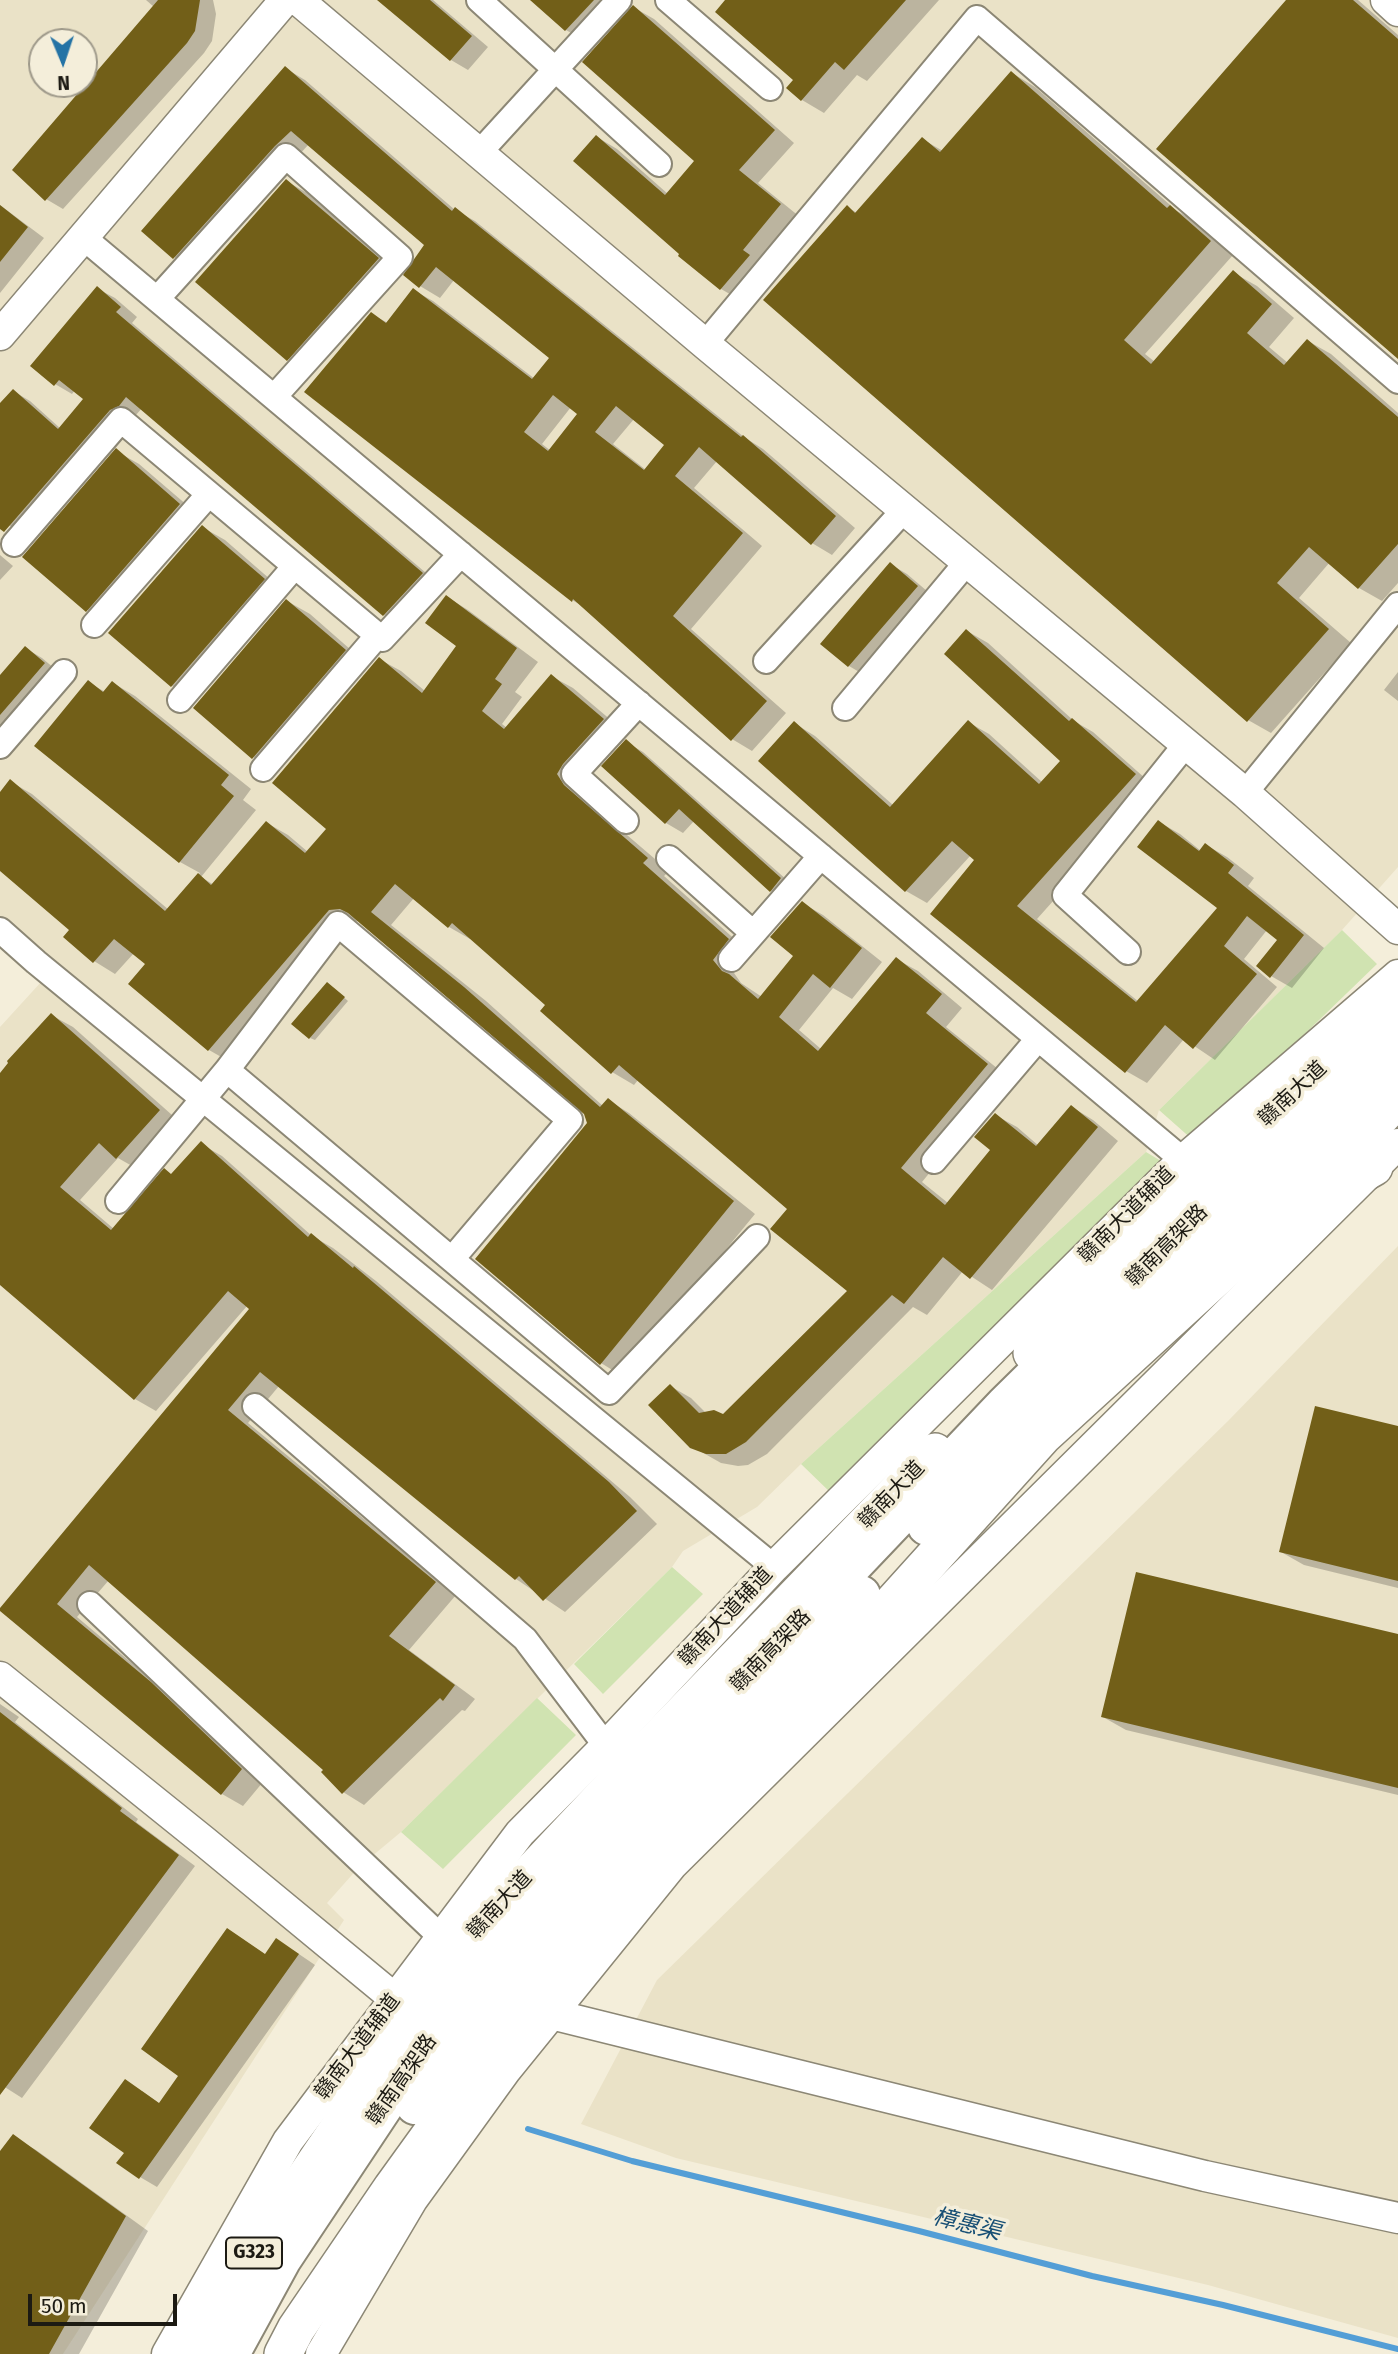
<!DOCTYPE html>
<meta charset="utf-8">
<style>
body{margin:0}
#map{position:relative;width:1398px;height:2354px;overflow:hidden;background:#f4eeda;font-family:"Fira Sans",sans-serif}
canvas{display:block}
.north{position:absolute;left:28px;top:28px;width:70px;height:70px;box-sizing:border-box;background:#f4eeda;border:2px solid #9e998a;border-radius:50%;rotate:178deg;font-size:19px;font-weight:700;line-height:28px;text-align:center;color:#1c1a13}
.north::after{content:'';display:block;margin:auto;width:24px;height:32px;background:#2473a5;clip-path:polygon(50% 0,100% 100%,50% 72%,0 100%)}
.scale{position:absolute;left:28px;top:2294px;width:149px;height:32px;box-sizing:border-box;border:4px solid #1c1a13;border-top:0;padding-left:9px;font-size:21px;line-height:24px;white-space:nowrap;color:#1c1a13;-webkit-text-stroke:5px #f4eeda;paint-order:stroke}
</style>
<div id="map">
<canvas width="1398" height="2354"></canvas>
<div class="north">N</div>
<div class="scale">50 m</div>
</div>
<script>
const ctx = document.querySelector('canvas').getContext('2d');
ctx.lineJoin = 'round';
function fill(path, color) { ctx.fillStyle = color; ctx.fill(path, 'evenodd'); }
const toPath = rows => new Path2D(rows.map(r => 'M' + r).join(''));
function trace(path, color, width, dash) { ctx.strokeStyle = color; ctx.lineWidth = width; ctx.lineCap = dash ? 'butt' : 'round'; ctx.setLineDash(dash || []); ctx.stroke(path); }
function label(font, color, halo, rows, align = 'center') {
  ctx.font = font + ' "Fira Sans","Noto Sans SC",sans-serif'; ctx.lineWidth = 7; ctx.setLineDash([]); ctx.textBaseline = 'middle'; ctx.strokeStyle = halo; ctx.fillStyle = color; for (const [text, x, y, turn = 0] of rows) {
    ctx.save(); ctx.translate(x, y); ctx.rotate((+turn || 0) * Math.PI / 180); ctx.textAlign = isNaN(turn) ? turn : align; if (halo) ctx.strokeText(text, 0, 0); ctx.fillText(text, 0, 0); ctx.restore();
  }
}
const built = toPath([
 [0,0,1398,0,1398,867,1342,930,1159,1110,1146,1152,801,1464,757,1507,683,1551,672,1567,401,1832,359,1867,327,1903,344,1920,63,2354,0,2354,0,1027,42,981,0,944],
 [42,42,84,42,84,84,42,84],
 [1398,1246,1398,2338,1208,2285,676,2158,581,2124,657,1980,1228,1421]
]);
const green = toPath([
 [1342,930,1377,964,1194,1141,1159,1110],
 [1146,1152,1166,1164,832,1494,801,1464],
 [672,1567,703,1594,603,1694,574,1664],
 [537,1698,576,1735,443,1869,401,1832]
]);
const shadow = toPath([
 [146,0,213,0,216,14,212,41,204,53,63,209,46,199,154,7],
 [382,0,433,0,488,47,468,70,451,60],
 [532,0,627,0,588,43,566,30],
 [728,0,939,0,867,81,857,75,824,113,802,100,788,88,795,80],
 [1288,0,1358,0,1398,35,1398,357],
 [633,7,654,19,794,143,758,183,800,217,742,301,721,289,680,255,597,137,617,149,668,194,697,161],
 [285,68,305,80,455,210,475,221,744,437,763,449,855,528,832,555,812,543,717,461,694,488,762,546,691,629,786,713,752,751,732,739,586,608,572,600,371,314,388,323,413,290,433,301,535,379,551,358,454,280,440,298,420,286,426,245,309,144,194,269,174,257],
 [571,407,579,414,551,451,542,444],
 [634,419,667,445,646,470,613,444],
 [1012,73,1035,87,1177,211,1193,220,1233,255,1145,354,1155,362,1234,273,1257,286,1294,318,1269,347,1288,363,1308,341,1331,354,1398,413,1398,583,1382,601,1359,588,1330,562,1299,598,1351,643,1271,733,1248,720,847,207,857,213,922,139,943,151],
 [286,181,309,194,401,273,311,372,288,359],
 [0,205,44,238,0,293],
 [98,289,115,298,137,317,132,323,439,584,401,625,384,615,142,408,136,415,127,420,26,537,0,519,0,406,13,391,30,401,61,429,86,399,75,390,72,394,55,384],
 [116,451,139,464,202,518,110,624,87,610],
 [202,527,225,540,286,593,195,699,172,686,111,631],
 [0,555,13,566,0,580],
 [890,564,907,574,934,597,866,676,849,666,822,644],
 [447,597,468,610,538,662,515,692,522,697,502,724,507,728,551,676,573,688,625,732,584,776,585,799,669,871,664,876,749,952,734,973,741,983,762,997,796,956,802,903,823,915,882,962,852,999,833,988,799,1030,821,1049,896,959,918,971,962,1008,946,1027,1008,1077,922,1182,948,1203,992,1149,995,1115,1017,1127,1039,1146,1072,1107,1093,1120,1118,1141,992,1290,963,1271,927,1315,913,1307,767,1454,748,1465,738,1466,721,1463,691,1446,670,1386,691,1398,706,1413,723,1416,850,1291,789,1209,638,1080,634,1085,612,1072,548,1005,471,938,470,939,449,927,414,898,391,925,486,1001,603,1106,608,1100,629,1113,755,1214,622,1376,601,1363,589,1123,585,1113,360,921,351,922,230,1062,209,1050,148,964,134,953,115,974,94,961,72,930,0,869,0,794,11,782,32,794,169,910,200,873,180,862,37,746,88,682,105,692,113,683,135,696,251,789,243,800,256,810,201,877,214,885,267,823,288,835,308,852,329,829,379,659,401,671,425,691,459,646],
 [287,601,310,614,367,664,276,770,253,757],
 [967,631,988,643,1074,721,1093,732,1155,787,1037,919,1139,1002,1219,908,1159,822,1180,834,1201,851,1206,845,1227,857,1254,878,1248,886,1324,948,1292,988,1271,976,1279,939,1267,930,1244,959,1277,987,1215,1060,1184,1039,1147,1083,1126,1071,977,860,971,855,927,903,906,891,794,723,815,736,893,805,968,722,989,734,1043,783,1062,761],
 [25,648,42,658,61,674,0,744,0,677],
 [1398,672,1398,701,1384,690],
 [626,742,643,752,797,889,788,900,771,891,694,821,683,833,666,823],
 [332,987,348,1001,315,1040,310,1038],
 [51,1015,73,1027,181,1123,139,1170,118,1158,80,1200,114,1229,172,1175,201,1144,222,1156,312,1236,333,1248,376,1281,630,1497,657,1524,565,1612,516,1579,279,1386,248,1423,456,1595,409,1650,475,1699,465,1711,462,1710,364,1805,343,1792,326,1770,109,1580,77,1617,172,1697,263,1782,243,1806,222,1794,1,1610,251,1309,247,1306,156,1411,135,1399,0,1283,0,1076],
 [1398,1428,1398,1588,1304,1565,1281,1552],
 [1398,1636,1398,1795,1126,1730,1103,1717],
 [0,1704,19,1717,15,1722,138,1819,136,1822,195,1866,22,2098,0,2084],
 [228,1930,266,1955,293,1950,315,1965,157,2187,140,2177,126,2152,142,2091,160,2104,181,2075],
 [13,2137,36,2150,148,2231,79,2354,0,2354,0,2154]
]);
const stream = toPath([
 [528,2129,632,2161,919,2231,1092,2276,1223,2305,1398,2349]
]);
const building = toPath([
 [158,0,200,0,195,31,187,43,45,201,12,170],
 [377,0,430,0,472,36,450,61],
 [530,0,594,0,565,31],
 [725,0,906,0,844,70,835,62,801,101,786,88,793,80,715,12],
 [1286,0,1353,0,1398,39,1398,359,1156,149],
 [633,5,775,130,739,170,781,204,743,250,750,255,720,290,678,256,679,254,573,161,596,135,665,195,694,161,582,62],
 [285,66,452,211,455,207,741,437,743,435,836,516,811,545,699,447,675,476,743,533,673,616,767,701,731,741,573,599,572,602,304,392,371,312,386,323,413,288,532,379,549,358,436,267,419,288,403,275,424,245,291,131,275,146,173,259,141,231],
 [553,395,577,414,548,451,524,432],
 [616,406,664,445,644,470,595,432],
 [1011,71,1167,208,1170,205,1211,241,1124,340,1151,364,1233,270,1272,304,1247,333,1284,365,1307,339,1398,417,1398,544,1358,589,1309,547,1277,583,1329,629,1247,722,763,300,847,205,855,213,922,137,940,152],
 [286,179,379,258,287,361,195,282],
 [0,205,28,227,0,262],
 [97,286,121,307,116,312,423,573,383,616,126,397,119,406,110,410,4,532,0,529,0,403,13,389,58,429,83,399,59,380,54,386,30,366],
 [116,448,180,504,86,612,22,557],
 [202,525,265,579,171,687,108,633],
 [890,562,918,586,848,667,820,644],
 [446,595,517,648,495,679,502,684,482,711,504,729,551,674,604,719,563,764,557,774,564,785,648,858,643,863,729,939,713,960,722,971,729,974,758,999,793,956,770,937,802,901,862,948,830,988,813,974,779,1017,818,1051,896,957,942,994,926,1013,988,1064,901,1168,945,1205,990,1150,974,1137,995,1113,1036,1146,1071,1105,1098,1127,970,1279,943,1257,904,1304,892,1295,746,1442,726,1454,706,1454,690,1448,648,1405,670,1384,699,1413,714,1410,723,1414,847,1291,770,1229,787,1209,619,1065,611,1074,540,1011,545,1005,452,923,448,928,395,884,371,912,464,987,600,1107,608,1098,734,1201,600,1365,475,1259,587,1123,584,1114,348,913,340,909,329,910,208,1051,128,984,145,964,114,939,93,963,63,937,69,930,0,871,0,792,10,779,165,911,198,873,211,885,266,821,305,853,326,829,272,783,379,657,422,693,456,646,425,623],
 [286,599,346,650,252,759,193,708],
 [966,629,1069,721,1072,718,1136,774,1017,906,1136,1002,1217,908,1137,847,1158,820,1199,851,1205,843,1234,865,1228,873,1304,935,1270,978,1256,966,1277,940,1247,916,1224,946,1257,974,1193,1049,1165,1025,1125,1073,930,914,974,860,952,841,905,892,758,761,794,721,890,807,968,720,1039,784,1060,761,944,654],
 [25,646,45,663,0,715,0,675],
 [88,680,103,692,112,681,229,775,221,785,234,796,179,863,34,746],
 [626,739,781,878,770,892,679,809,665,824,601,766],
 [327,982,345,997,309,1039,291,1024],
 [51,1013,160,1110,116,1159,99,1143,60,1187,111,1230,164,1168,171,1174,201,1141,308,1237,311,1233,353,1268,354,1266,609,1482,637,1511,543,1601,519,1576,515,1580,260,1372,228,1410,436,1582,389,1636,455,1685,443,1701,440,1698,342,1794,321,1772,323,1770,89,1565,57,1604,151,1682,242,1769,221,1795,0,1611,0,1608,249,1309,228,1291,134,1400,0,1285,0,1073,8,1063,7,1061],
 [1315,1406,1398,1426,1398,1581,1279,1552],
 [1136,1572,1398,1634,1398,1788,1101,1717],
 [0,1712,122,1808,120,1811,179,1855,0,2095],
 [227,1928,265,1954,276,1938,299,1954,139,2179,116,2163,124,2153,89,2128,125,2079,159,2103,178,2076,141,2049],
 [13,2134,126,2216,49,2354,0,2354,0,2151]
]);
const minor = toPath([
 [479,0,659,164],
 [668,0,770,88],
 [479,153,619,0],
 [84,238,1183,1160],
 [157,299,286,156,400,257,274,397],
 [705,344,977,18,1398,381],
 [14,544,121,420,382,639,461,554],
 [94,625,209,494],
 [766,661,904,510],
 [180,700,295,566],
 [845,708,967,562],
 [0,746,64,672],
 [263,769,378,635],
 [1245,793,1398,605],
 [626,821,574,774,639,703],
 [669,858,753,933],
 [0,930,36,962,774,1567],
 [1128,952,1065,895,1186,744],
 [731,959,821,856],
 [227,1070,338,924,570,1120,452,1259],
 [934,1161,1038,1039],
 [118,1201,227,1070,609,1392,757,1237],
 [255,1406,525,1639,606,1746],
 [90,1604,442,1938]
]);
const tertiary = toPath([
 [298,0,705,344,1245,793,1398,929],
 [1386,0,1398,11],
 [0,335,285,0],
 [0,1677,205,1842,394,1998],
 [551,2014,1205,2176,1398,2218],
 [167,2354,288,2141,520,1833,606,1746,774,1567,1183,1160,1398,975],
 [321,2354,412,2200,506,2070,672,1865,1398,1144]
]);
const primary = toPath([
 [1314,1201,1374,1167],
 [1032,1353,1205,1176,1398,995],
 [197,2354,226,2294,464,1944,620,1778,935,1452],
 [283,2354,296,2329,392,2188,480,2066,524,2006,655,1841,860,1639,1043,1436,1279,1220,1398,1099]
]);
const trunk = toPath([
 [927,1526,1398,1062],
 [415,2105,482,2014,571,1902,861,1595],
 [230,2354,282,2259,391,2095,517,1918,1005,1405,1398,1019]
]);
const shields = [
 [254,2253,56]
];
const shieldNames = [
 ["G323",254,2253]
];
const streetNames = [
 ["赣南大道",1293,1094,-43],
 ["赣南大道辅道",1127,1215,-45],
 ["赣南高架路",1167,1246,-45],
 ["赣南大道",892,1495,-46],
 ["赣南大道辅道",726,1617,-47],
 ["赣南高架路",771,1651,-46],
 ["赣南大道",500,1905,-47],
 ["赣南大道辅道",358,2047,-53],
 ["赣南高架路",402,2080,-55]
];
const waterNames = [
 ["樟惠渠",967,2225,14]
];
fill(built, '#eae2c7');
fill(green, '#d0e3b1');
fill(shadow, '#0003');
trace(stream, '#539ed6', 6);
fill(building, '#725f18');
trace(minor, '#8c8775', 28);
trace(tertiary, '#8c8775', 33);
trace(primary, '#8c8775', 40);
trace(trunk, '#8c8775', 42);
trace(minor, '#fff', 24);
trace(tertiary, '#fff', 30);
trace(primary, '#fff', 37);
trace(trunk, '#fff', 38);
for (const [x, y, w] of shields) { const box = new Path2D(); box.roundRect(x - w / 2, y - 15.5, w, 31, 5); ctx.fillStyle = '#f4eeda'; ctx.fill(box); trace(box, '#1c1a13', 2); }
label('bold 19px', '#1c1a13', null, shieldNames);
label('21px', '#1c1a13', '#f4eeda', streetNames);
label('italic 23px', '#164e74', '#f4eeda', waterNames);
</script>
